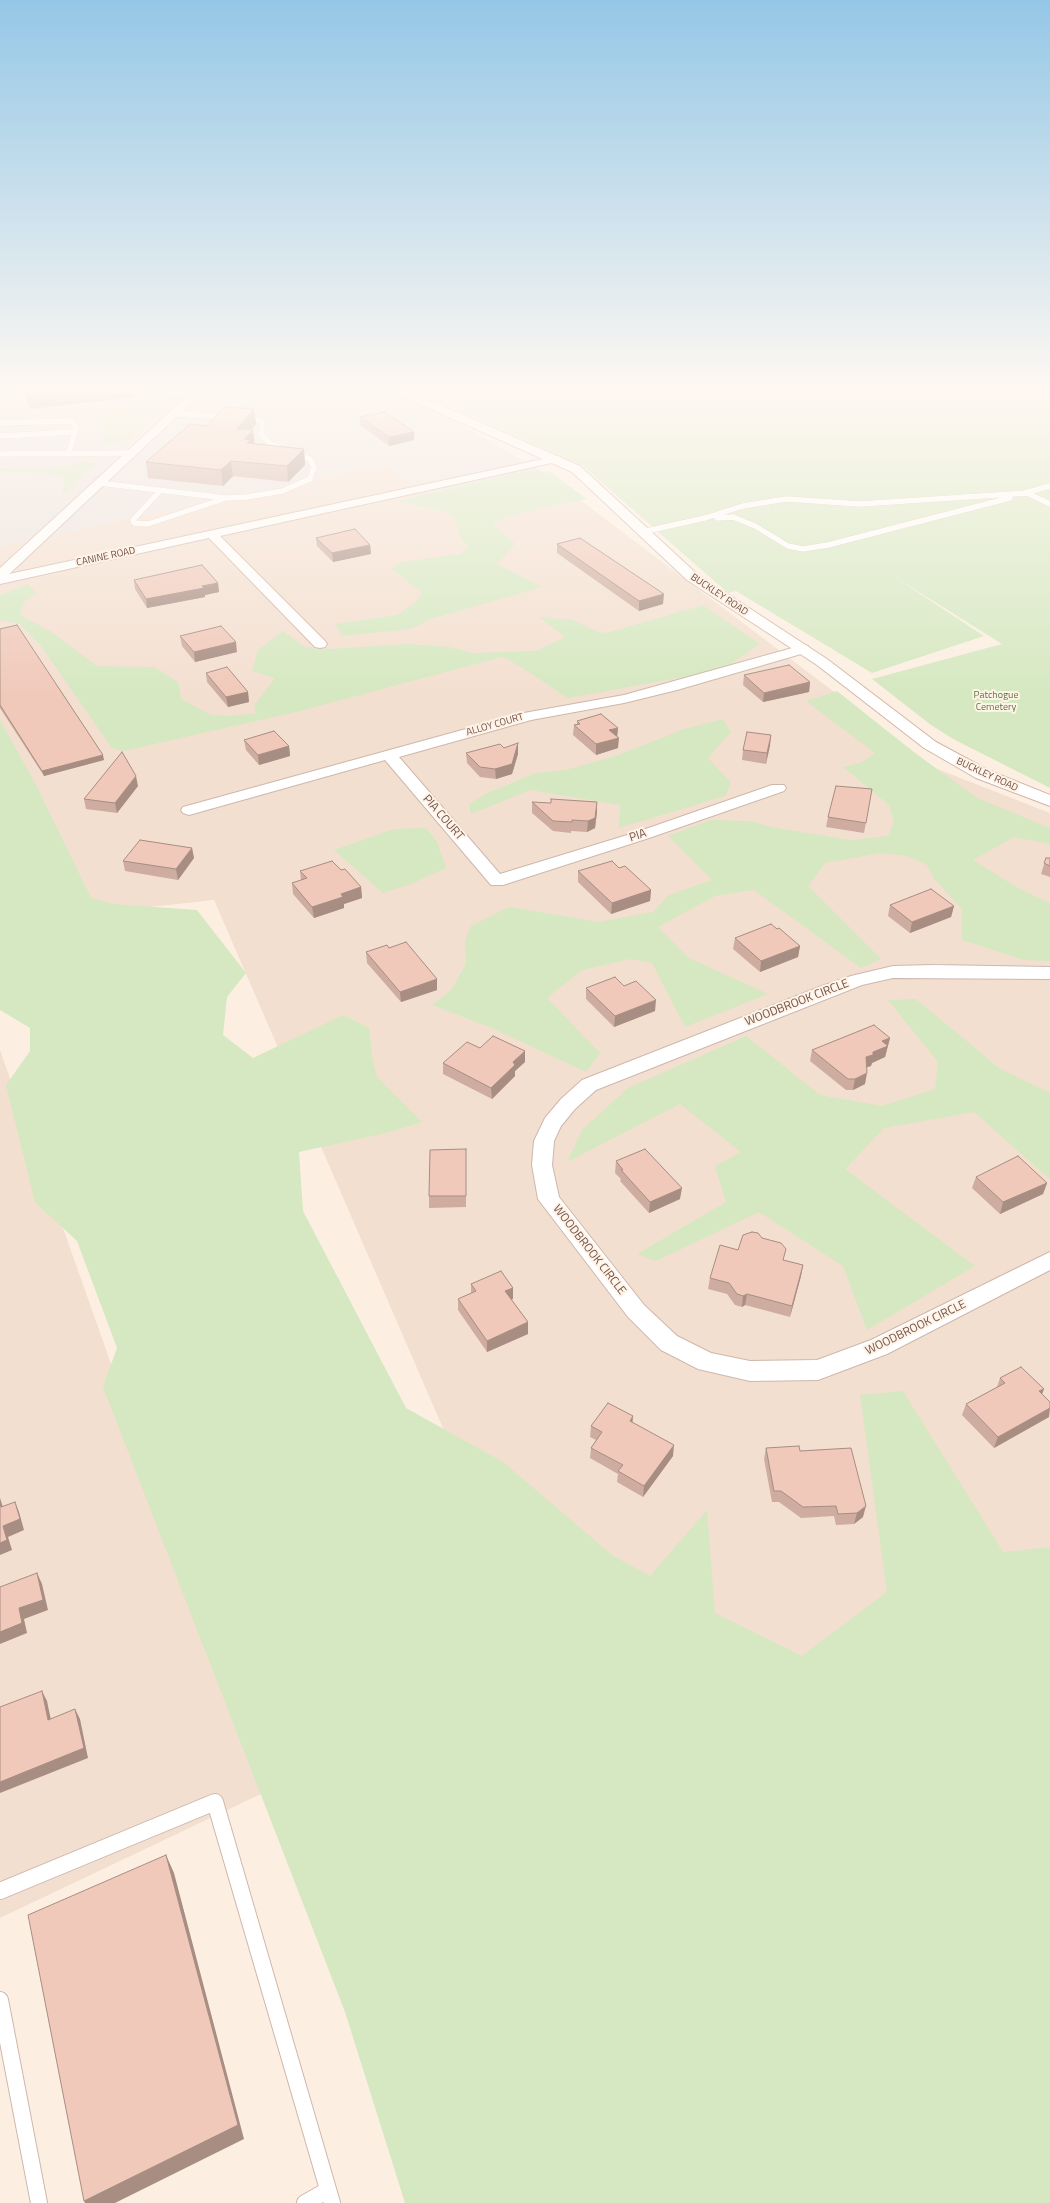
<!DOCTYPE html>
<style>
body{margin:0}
canvas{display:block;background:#fcefe2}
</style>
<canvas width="1050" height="2203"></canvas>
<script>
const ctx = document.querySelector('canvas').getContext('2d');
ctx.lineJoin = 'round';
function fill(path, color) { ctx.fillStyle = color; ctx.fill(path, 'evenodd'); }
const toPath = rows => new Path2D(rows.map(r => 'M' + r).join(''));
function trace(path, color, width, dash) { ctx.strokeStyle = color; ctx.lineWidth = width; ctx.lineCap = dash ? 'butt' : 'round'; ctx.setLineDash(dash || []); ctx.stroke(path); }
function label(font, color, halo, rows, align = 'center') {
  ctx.font = font + ' "Titillium Web",sans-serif'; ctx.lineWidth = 4; ctx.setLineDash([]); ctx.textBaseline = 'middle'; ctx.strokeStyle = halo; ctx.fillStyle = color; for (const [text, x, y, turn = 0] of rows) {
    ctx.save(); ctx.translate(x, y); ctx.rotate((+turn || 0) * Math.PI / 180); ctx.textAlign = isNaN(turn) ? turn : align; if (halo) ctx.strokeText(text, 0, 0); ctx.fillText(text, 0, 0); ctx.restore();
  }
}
const residential = toPath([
 [387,464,424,499,543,472,935,768,1050,813,1050,1610,844,1726,514,1592,214,900,77,915,0,756,0,546],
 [0,1050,263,1793,0,1918]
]);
const industrial = toPath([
 [0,388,397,388,543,472,424,499,387,464,0,546]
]);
const green = toPath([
 [409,388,1050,388,1050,788,955,740,931,725,872,679,1002,644,890,574,984,636,872,673,736,591,728,593,583,466],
 [148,402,166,404,124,445,104,444,103,413,93,410],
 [84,461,95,464,62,495,64,480,51,473,0,471,0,468,61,469],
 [527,471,550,472,587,499,541,508,495,521,494,526,515,544,497,564,542,587,431,619,410,629,342,636,335,624,398,615,418,600,422,592,391,569,401,562,461,554,469,546,461,539,455,519,442,511,396,501],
 [28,584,36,593,24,602,20,615,50,631,97,666,154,667,178,682,181,699,211,715,232,716,256,713,254,706,275,678,252,671,258,650,283,631,305,647,331,649,408,644,450,647,473,653,536,651,565,637,539,617,573,620,598,632,607,633,703,605,760,644,722,670,568,698,521,667,502,657,300,711,124,751,112,748,41,646,20,624,0,620,0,595],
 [837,691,915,753,977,798,1050,828,1050,844,1014,837,973,860,1018,888,1050,903,1050,961,1024,960,962,940,962,909,934,879,927,865,907,856,880,853,825,863,808,886,881,959,861,968,754,890,715,896,658,927,689,958,768,994,685,1027,652,963,630,959,582,970,547,998,600,1053,586,1072,492,1028,432,1005,451,990,466,964,465,940,471,926,509,907,599,922,653,912,669,895,712,880,668,836,710,820,751,821,776,828,850,840,888,836,894,822,889,805,843,767,860,763,875,753,806,701],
 [723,719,731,732,708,758,731,783,725,796,619,828,620,805,530,790,471,814,469,804,487,793,536,773,565,770,616,756,684,729],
 [0,720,37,787,91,898,114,904,197,910,246,973,227,997,223,1035,253,1058,343,1015,369,1028,372,1056,377,1077,422,1122,386,1133,299,1152,303,1211,406,1408,503,1462,612,1555,650,1576,707,1510,715,1613,802,1656,887,1592,860,1395,903,1391,1003,1552,1050,1547,1050,2203,405,2203,345,2012,103,1387,117,1348,77,1241,35,1202,6,1085,30,1051,30,1028,0,1010],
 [426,828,437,842,446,868,411,884,383,893,334,850,394,829],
 [916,999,999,1068,1050,1093,1050,1179,974,1112,884,1128,845,1169,975,1266,867,1330,843,1266,759,1212,656,1261,637,1254,726,1202,715,1166,741,1152,680,1104,567,1162,582,1130,628,1088,746,1036,820,1095,882,1106,935,1089,938,1062,888,1000]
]);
const laneFar1 = toPath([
 [157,388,158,390,197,393],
 [0,423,71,421,76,427,69,453],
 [0,436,74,432],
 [0,454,132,453],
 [99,483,226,498,247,497,282,491,310,479,314,467,310,459,271,444,262,436,262,422,250,418,174,414],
 [160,491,133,520,134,523,148,524,223,499],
 [1025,493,1050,486],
 [717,518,733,517,755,526,788,546,803,549,828,545,1010,498],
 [642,532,705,518,743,506,786,499,860,504,1027,493,1050,504]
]);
const lane = toPath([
 [0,1891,215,1802,332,2203],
 [0,2000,39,2203],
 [305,2203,328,2190]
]);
const street = toPath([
 [557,456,561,457,562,459,561,461,220,536,325,641,327,644,325,647,320,648,315,647,209,538,0,584,0,576,557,456],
 [803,645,808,646,810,649,808,652,677,690,624,703,531,720,399,757,500,874,637,832,772,785,784,785,786,788,784,791,649,838,503,885,491,885,385,760,189,815,183,813,181,810,183,807,524,713,624,695,803,645],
 [934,965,1050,967,1050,979,893,978,862,985,596,1090,575,1109,561,1126,554,1141,552,1165,559,1197,644,1305,677,1336,711,1353,750,1361,817,1360,871,1340,1050,1252,1050,1270,887,1354,818,1380,750,1381,698,1369,661,1350,628,1317,538,1199,532,1165,534,1141,545,1118,561,1099,582,1080,822,986,851,976,893,966,934,965]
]);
const secondary = toPath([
 [196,388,207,388,5,578,0,579,0,568,196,388],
 [387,388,401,388,580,466,697,574,827,659,936,742,988,770,1050,795,1050,806,976,778,924,748,817,665,687,580,572,472,388,390,387,388]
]);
const wall = toPath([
 [22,388,132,388,134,397,30,409],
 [254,409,256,424,251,430,255,444,304,449,305,465,288,482,233,476,223,486,148,478,146,462,207,426],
 [360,417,414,432,414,440,389,446,360,425],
 [316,538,370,545,371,554,333,562,317,546],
 [557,544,663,604,639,611,557,553],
 [134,580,218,583,219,592,205,595,205,597,147,608,135,589],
 [0,629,104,760,44,776,0,708],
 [180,636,237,652,195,662,182,646],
 [206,673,248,692,249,702,228,707,207,682],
 [744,675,810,682,809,692,763,702,743,685],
 [577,721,618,728,617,737,618,748,596,755,573,735,574,725,577,724],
 [771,735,766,764,742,760,743,750],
 [244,740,289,746,290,756,259,765,246,750],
 [518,743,518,754,512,774,496,779,480,777,467,763,466,753,504,748],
 [138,786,117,813,86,809,84,799],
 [872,789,864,833,826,827,828,817],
 [532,802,597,812,595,828,587,832,571,831,571,833,553,831,532,813],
 [192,848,194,858,178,880,125,871,123,861],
 [1046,858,1050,858,1050,877,1041,874],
 [619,868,651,890,650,901,611,914,578,882,578,871],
 [341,870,361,887,362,898,344,904,344,908,314,918,293,894,292,883,301,880,300,871],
 [890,905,954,906,951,917,910,933,888,916],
 [735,938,800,946,798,957,760,972,733,949],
 [389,948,437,979,437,990,401,1002,367,963,366,952],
 [624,986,655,1011,614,1027,586,999,586,988],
 [890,1038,885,1057,872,1063,871,1066,867,1067,865,1084,853,1090,846,1090,810,1061,812,1050],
 [480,1048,525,1062,515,1071,515,1076,492,1099,443,1074,443,1063],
 [466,1149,466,1207,429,1208,429,1196],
 [616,1161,680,1199,649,1213,620,1181,621,1179,615,1173],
 [976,1177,1047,1183,1043,1194,1000,1214,972,1188],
 [762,1238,784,1260,803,1265,801,1276,790,1317,745,1305,742,1307,735,1305,727,1294,708,1289,710,1278,738,1250],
 [471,1284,513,1288,513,1299,511,1299,528,1322,528,1334,487,1352,458,1310,458,1299,471,1293],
 [1000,1378,1049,1417,994,1448,962,1415,966,1404,997,1387],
 [633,1416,632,1423,673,1456,643,1497,617,1482,618,1474,590,1458,591,1448,596,1440,590,1437,591,1426],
 [766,1448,800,1451,863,1517,854,1524,836,1525,834,1516,801,1518,779,1502,772,1502,764,1459]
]);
const shadedWall = toPath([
 [79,388,132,388,134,397,30,409,26,394],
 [254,409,256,424,239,444,237,429],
 [253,430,255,446,252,449,244,439],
 [414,432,414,440,389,446,389,437],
 [304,449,305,465,288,482,287,466],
 [231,461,233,476,223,486,221,470],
 [370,545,371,554,333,562,332,553],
 [218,583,219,592,205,595,205,597,147,608,146,599],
 [664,594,663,604,639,611,639,601],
 [236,642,237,652,195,662,194,652],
 [810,682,809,692,763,702,764,693],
 [248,692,249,702,228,707,226,697],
 [618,728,617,738,609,730],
 [771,735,770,746,766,764,767,753],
 [619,738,618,748,596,755,596,744],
 [518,743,518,754,512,774,496,779,495,769],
 [289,746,290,756,259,765,258,755],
 [103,755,104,760,44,776,42,771],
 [136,776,138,786,117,813,115,803],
 [597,802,597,812,595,828,587,832,588,821],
 [192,848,194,858,178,880,176,869],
 [361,887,362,898,344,904,344,908,314,918,312,907,341,894],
 [651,890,650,901,611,914,612,903],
 [954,906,951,917,910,933,912,922],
 [800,946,798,957,760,972,761,961],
 [437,979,437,990,401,1002,400,992],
 [656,1000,655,1011,614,1027,615,1016],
 [890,1038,885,1057,872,1063,871,1066,864,1068,866,1057,873,1052,882,1041],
 [525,1051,525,1062,515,1071,515,1076,492,1099,491,1088,513,1062],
 [867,1073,865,1084,853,1090,855,1079],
 [1047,1183,1043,1194,1000,1214,1003,1202],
 [682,1188,680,1199,649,1213,650,1202],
 [803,1265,801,1276,790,1317,792,1306],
 [513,1288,513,1299,505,1302,505,1291],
 [747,1294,745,1305,742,1307,743,1296],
 [528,1322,528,1334,487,1352,487,1341],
 [1044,1389,1040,1400,1039,1391],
 [1050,1408,1049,1417,994,1448,998,1437],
 [633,1416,632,1427,630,1421],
 [674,1445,673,1456,643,1497,644,1486],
 [0,1498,6,1517,1,1507,0,1503],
 [15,1502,19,1512,24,1530,8,1537,12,1550,0,1555,0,1543,3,1526],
 [866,1506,863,1517,854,1524,857,1513],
 [37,1573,42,1584,48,1610,24,1619,27,1633,0,1644,0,1632,19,1608],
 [42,1691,47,1701,53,1730,48,1720],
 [75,1709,80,1719,88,1758,0,1793,0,1782],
 [166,1855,174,1873,244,2139,115,2203,85,2203,84,2201]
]);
const building = toPath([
 [24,388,79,388,26,394,24,388],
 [224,407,254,409,237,429,253,430,244,439,251,440,247,443,304,449,287,466,231,461,221,470,146,462,190,424,207,426,224,407],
 [384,412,414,432,389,437,360,417,384,412],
 [355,529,370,545,332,553,316,538,355,529],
 [580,538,664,594,639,601,557,544,580,538],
 [202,565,218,583,202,586,204,588,146,599,134,580,202,565],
 [17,625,103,755,42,771,0,705,0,629,17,625],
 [221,626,236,642,194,652,180,636,221,626],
 [789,665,810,682,764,693,744,675,789,665],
 [227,667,248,692,226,697,206,673,227,667],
 [601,714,618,728,609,730,619,738,596,744,574,725,580,724,577,721,601,714],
 [274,731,289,746,258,755,244,740,274,731],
 [747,732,771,735,767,753,743,750,747,732],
 [518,743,512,764,495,769,480,767,466,753,500,744,504,748,518,743],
 [122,752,136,776,115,803,84,799,122,752],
 [836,786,872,789,866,823,828,817,836,786],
 [551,799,597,802,595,818,588,821,572,820,572,822,553,821,532,802,551,803,551,799],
 [140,840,192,848,176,869,123,861,140,840],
 [1046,858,1050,858,1050,866,1044,863,1046,858],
 [332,861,341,870,345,869,361,887,341,894,343,897,312,907,292,883,307,878,300,871,332,861],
 [612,861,619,868,625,866,651,890,612,903,578,871,612,861],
 [931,889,954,906,912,922,890,905,931,889],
 [771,924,777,929,779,928,800,946,761,961,735,938,771,924],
 [406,942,437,979,400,992,366,952,387,945,389,948,406,942],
 [615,977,624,986,636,981,656,1000,615,1016,586,988,615,977],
 [874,1025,890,1038,882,1041,888,1046,873,1052,873,1055,866,1057,867,1073,855,1079,848,1079,812,1050,874,1025],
 [493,1036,525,1051,513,1062,515,1065,491,1088,443,1063,467,1042,480,1048,493,1036],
 [466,1149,466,1196,429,1196,430,1150,466,1149],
 [645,1149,682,1188,650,1202,621,1170,623,1170,616,1161,645,1149],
 [1018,1156,1047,1183,1003,1202,976,1177,1018,1156],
 [752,1232,758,1233,762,1238,781,1243,786,1249,783,1260,803,1265,792,1306,747,1294,743,1296,737,1294,729,1283,710,1278,720,1245,738,1250,743,1235,752,1232],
 [501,1271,513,1288,505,1291,528,1322,487,1341,458,1299,476,1291,471,1284,501,1271],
 [1021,1367,1044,1389,1039,1391,1050,1402,1050,1408,998,1437,966,1404,1005,1383,1000,1378,1021,1367],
 [608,1403,633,1416,630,1421,674,1445,644,1486,618,1471,623,1465,591,1448,602,1432,591,1426,608,1403],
 [799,1446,800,1451,851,1448,866,1506,857,1513,838,1514,836,1506,803,1507,781,1491,774,1491,766,1448,799,1446],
 [15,1502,20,1519,3,1526,7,1540,0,1543,0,1503,1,1507,15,1502],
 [37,1573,43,1600,19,1608,22,1623,0,1632,0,1587,37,1573],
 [42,1691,48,1720,75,1709,84,1748,0,1782,0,1707,42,1691],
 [166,1855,238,2125,84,2201,28,1915,166,1855]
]);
const farStreetnames = [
 ["CANINE ROAD",106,557,-12],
 ["BUCKLEY ROAD",719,595,34],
 ["ALLOY COURT",495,725,-16],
 ["BUCKLEY ROAD",987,775,25]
];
const farParknames = [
 ["Patchogue",996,696],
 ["Cemetery",996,708]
];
const streetNames = [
 ["PIA COURT",443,818,49],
 ["PIA",638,836,-18],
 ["WOODBROOK CIRCLE",797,1003,-21],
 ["WOODBROOK CIRCLE",589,1250,52],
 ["WOODBROOK CIRCLE",916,1328,-26]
];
fill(residential, '#f3dfd0');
fill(industrial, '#eae2dd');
fill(green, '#d5e8c1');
trace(laneFar1, '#ceb7ac', 6);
trace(lane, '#ceb7ac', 18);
trace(street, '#ceb7ac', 2);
trace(secondary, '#d1b6a9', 2);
trace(laneFar1, '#fff', 5.5);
trace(lane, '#fff', 16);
fill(street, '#fff');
fill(secondary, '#fff');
fill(wall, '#ceada0');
fill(shadedWall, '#a88d82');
fill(building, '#f0c9ba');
trace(building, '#a88d82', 1);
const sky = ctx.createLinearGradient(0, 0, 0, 696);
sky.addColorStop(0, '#94c7e6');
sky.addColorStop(0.56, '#fef8f2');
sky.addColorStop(1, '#fef8f200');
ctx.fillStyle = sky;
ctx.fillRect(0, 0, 1050, 696);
label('10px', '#725349', '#fff3e7', farStreetnames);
label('10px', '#587842', '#fff3e7', farParknames);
label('12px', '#725349', '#fff3e7', streetNames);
</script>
